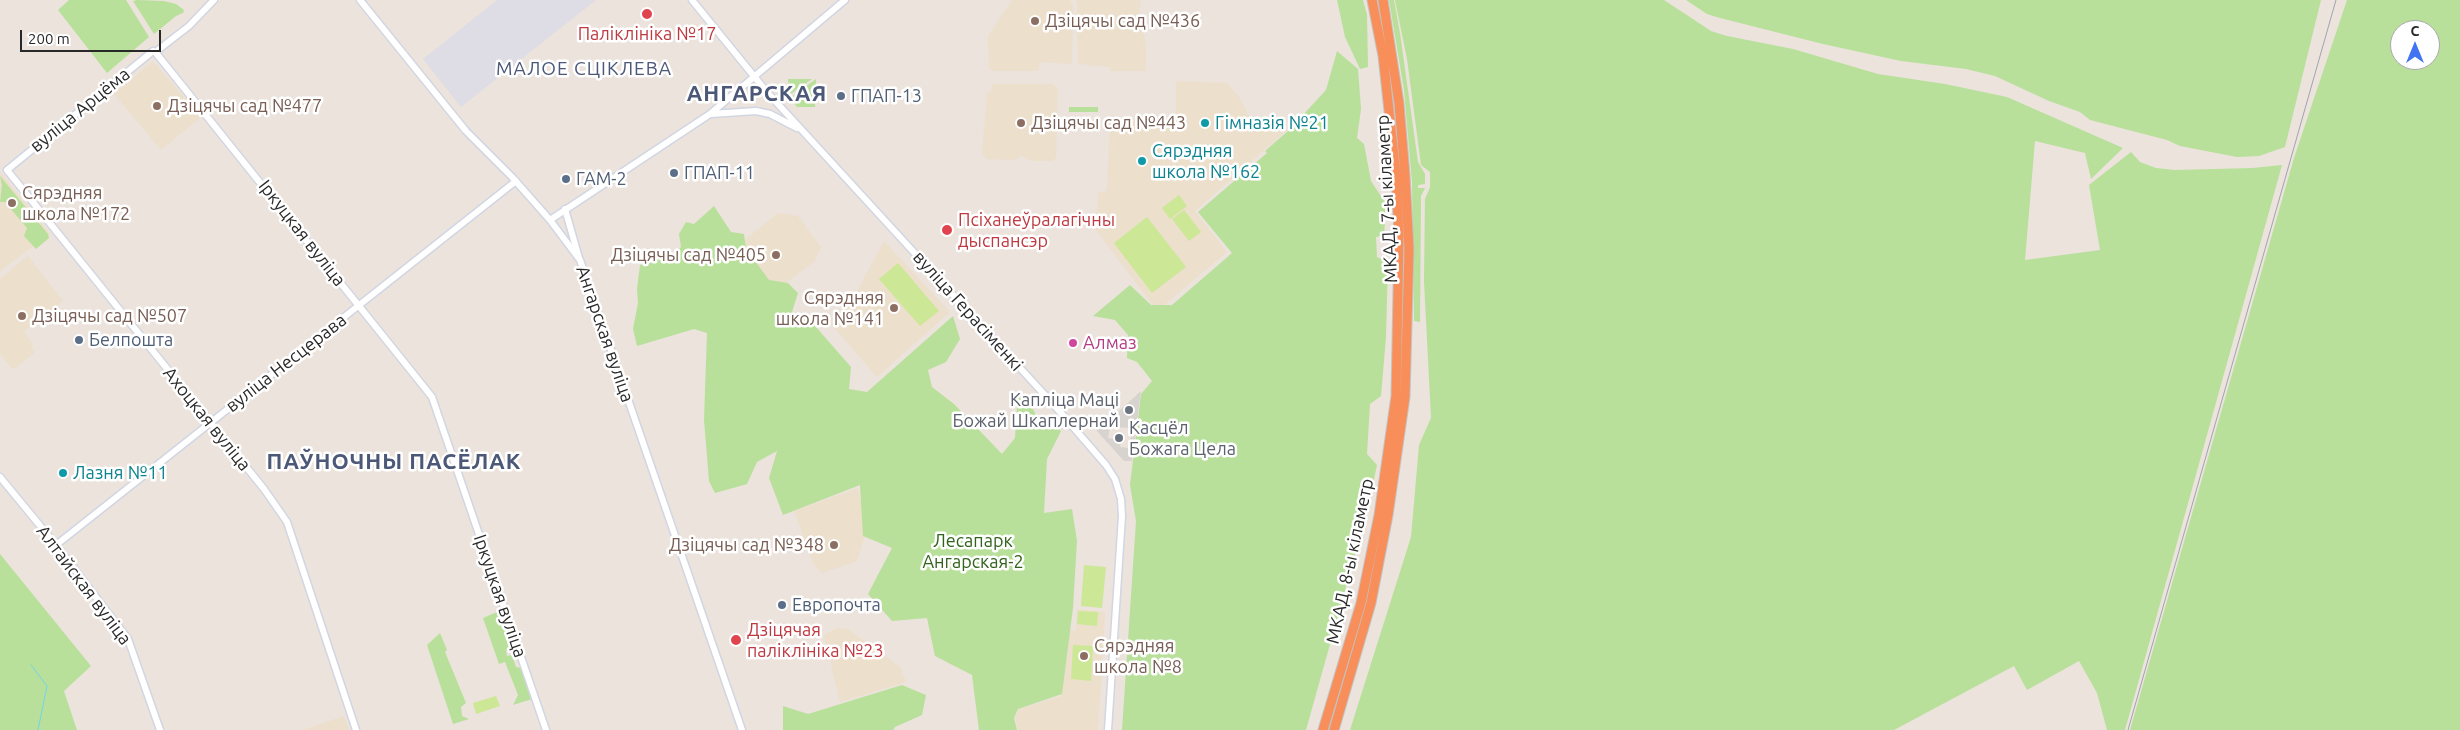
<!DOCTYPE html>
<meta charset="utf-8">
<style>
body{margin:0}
#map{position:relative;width:2460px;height:730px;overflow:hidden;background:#ebe3dc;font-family:Ubuntu,sans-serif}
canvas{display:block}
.north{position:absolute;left:2390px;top:20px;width:50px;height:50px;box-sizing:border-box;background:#fff;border:1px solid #a9a9a9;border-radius:50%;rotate:0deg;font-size:14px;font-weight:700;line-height:20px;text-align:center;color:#292929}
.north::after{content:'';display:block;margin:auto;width:18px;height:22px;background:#4173f3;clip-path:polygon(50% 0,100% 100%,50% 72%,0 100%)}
.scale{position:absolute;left:20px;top:30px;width:141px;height:22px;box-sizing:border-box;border:2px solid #292929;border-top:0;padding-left:6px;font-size:15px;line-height:18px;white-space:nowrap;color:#292929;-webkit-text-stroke:4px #fff;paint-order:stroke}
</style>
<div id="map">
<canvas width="2460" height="730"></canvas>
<div class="north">С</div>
<div class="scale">200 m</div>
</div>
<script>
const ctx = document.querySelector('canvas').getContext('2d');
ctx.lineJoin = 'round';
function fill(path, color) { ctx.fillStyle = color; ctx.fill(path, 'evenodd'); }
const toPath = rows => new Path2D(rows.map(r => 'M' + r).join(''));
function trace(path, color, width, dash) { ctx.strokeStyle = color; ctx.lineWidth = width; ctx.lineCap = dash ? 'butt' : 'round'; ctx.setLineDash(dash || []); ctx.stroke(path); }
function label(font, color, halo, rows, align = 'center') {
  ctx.font = font + ' Ubuntu,sans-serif'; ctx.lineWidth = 5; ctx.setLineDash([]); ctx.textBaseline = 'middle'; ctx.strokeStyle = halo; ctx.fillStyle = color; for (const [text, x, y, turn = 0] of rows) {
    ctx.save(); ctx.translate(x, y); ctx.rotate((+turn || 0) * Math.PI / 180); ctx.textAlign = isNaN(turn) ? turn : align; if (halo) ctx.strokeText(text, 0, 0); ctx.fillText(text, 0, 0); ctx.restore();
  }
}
const industrial = toPath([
 [497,0,596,0,461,107,423,59]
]);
const education = toPath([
 [1012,0,1070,0,1073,6,1072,64,1040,62,1038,71,993,71,989,68,988,36],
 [1077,0,1141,0,1139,16,1146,43,1146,71,1110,71,1110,67,1078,64],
 [153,61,201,117,161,150,114,94],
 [1178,81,1227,83,1240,98,1250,119,1271,119,1286,131,1195,211,1227,252,1157,311,1096,230,1098,193,1106,191,1107,188,1110,120,1176,119,1176,83],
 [992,84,1053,84,1058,89,1056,158,1052,161,1032,161,1021,156,1015,160,986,159,982,153,987,93,991,91],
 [0,172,50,234,0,271],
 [778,213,798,216,821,247,815,261,787,282,746,297,735,248],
 [884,241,950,312,877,377,829,322,855,295],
 [28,256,63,301,24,331,33,345,31,346,35,352,16,368,11,368,0,354,0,279],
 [858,488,867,529,857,561,822,573,814,565,794,511],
 [1077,609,1105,612,1098,730,1018,730,1015,716,1019,709,1061,696,1069,630,1076,631],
 [837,628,848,629,900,667,906,682,840,702,824,635],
 [344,716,349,730,303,730]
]);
const green = toPath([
 [69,0,126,0,149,37,107,73,58,10],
 [137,0,164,1,176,4,184,10,183,13,176,16,154,34,133,1],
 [1337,0,1363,0,1367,15,1368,67,1360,69,1345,37],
 [1389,0,1394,0,1400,33,1418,162,1425,174,1425,184,1418,185,1418,188,1425,188,1421,196,1420,322,1414,321,1412,183,1404,90],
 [1395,0,1664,0,1711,31,1727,36,1793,49,1878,74,1945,84,2007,97,2123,148,2091,179,2085,153,2035,141,2025,260,2100,250,2089,185,2131,152,2140,162,2156,168,2175,170,2252,168,2282,165,2125,730,2107,730,2097,693,2079,661,2027,690,2014,666,1894,730,1350,730,1411,537,1419,445,1431,418,1424,281,1425,199,1430,187,1430,172,1421,165,1407,59],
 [1686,0,2321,0,2285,147,2259,156,2237,157,2180,146,2167,140,2090,120,2080,112,2049,101,1995,76,1966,69,1901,61,1823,44,1720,18,1707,14],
 [2347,0,2460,0,2460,730,2130,730,2294,158],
 [2400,30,2430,30,2430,60,2400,60],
 [1337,51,1358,69,1361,109,1357,138,1364,144,1371,181,1386,204,1384,236,1376,237,1377,257,1388,262,1386,337,1381,396,1370,404,1367,454,1377,465,1367,512,1306,730,1122,730,1136,521,1130,485,1141,394,1152,381,1137,362,1127,358,1128,335,1115,320,1093,316,1130,285,1151,305,1172,305,1232,253,1198,212,1267,153,1265,151,1288,131,1326,90],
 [788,79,812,79,789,95],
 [816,79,815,107,797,107,790,98],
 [1069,107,1098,107,1098,112,1069,112],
 [0,176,48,234,49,238,36,249,24,236,27,228,5,202,0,202,2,185],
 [714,206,731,232,744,234,746,249,769,280,788,283,798,293,792,312,809,319,851,367,849,389,867,392,953,316,960,339,946,362,928,370,932,387,954,404,1002,454,1015,438,1018,391,1029,401,1042,427,1052,422,1061,431,1047,459,1044,513,1072,509,1077,541,1073,608,1062,694,1018,709,1014,718,1017,730,979,730,972,675,935,656,927,618,892,621,868,594,892,548,863,536,860,485,783,515,769,478,777,451,757,462,747,484,715,493,709,481,704,420,707,333,694,329,637,346,633,329,638,303,637,289,640,265,673,254,681,247,679,234,686,222,694,224],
 [0,554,91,666,64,691,77,730,0,730],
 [497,612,500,619,505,617,515,643,506,651,507,656,512,655,516,667,522,668,532,699,513,705,518,695,505,662,499,664,483,618],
 [440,633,447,650,445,652,466,703,461,707,462,716,469,719,453,724,427,645],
 [902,685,926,695,922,715,895,727,893,730,783,730,783,706,808,714]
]);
const pitch = toPath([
 [1179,195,1187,206,1170,219,1162,208],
 [1184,210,1201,232,1189,241,1172,219],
 [1147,217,1186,267,1152,293,1114,243],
 [898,263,939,311,920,326,879,279],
 [1084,565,1106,567,1102,608,1081,606],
 [1078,611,1098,612,1097,626,1077,624],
 [1073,645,1093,646,1091,681,1071,679],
 [496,696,500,706,476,714,473,703]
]);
const plaza = toPath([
 [1141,391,1132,461,1124,461,1096,430,1096,427,1105,419,1109,420],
 [1110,427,1132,428,1129,448,1120,447,1121,440,1108,438]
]);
const stream = toPath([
 [31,665,47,686,38,730]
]);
const secondary = toPath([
 [360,0,466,131,512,177,550,220,580,260,742,730],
 [692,0,766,91,1054,405,1106,465,1115,479,1121,499,1122,516,1108,730],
 [158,50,189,26,214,0],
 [153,51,7,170,264,489,287,522,356,730],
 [156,53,432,397,546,730],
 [711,114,756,111,770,114,797,128],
 [565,209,579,258],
 [550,220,710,114,845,0],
 [0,477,56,545,128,639,160,730],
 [56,545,516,181]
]);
const highway = toPath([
 [1323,730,1361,603,1379,515,1396,396,1399,236,1396,175,1383,56,1372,0],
 [1334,730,1371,603,1388,515,1405,397,1409,249,1405,175,1399,103,1383,0]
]);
const rail = toPath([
 [2128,730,2336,0]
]);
const markers = [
 [647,14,6,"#e0444e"],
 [1035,21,5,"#8d6e63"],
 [841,96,5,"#5c6f8a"],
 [157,106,5,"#8d6e63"],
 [1021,123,5,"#8d6e63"],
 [1205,123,5,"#0f9aa8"],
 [1142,161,5,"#0f9aa8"],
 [674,173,5,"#5c6f8a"],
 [566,179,5,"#5c6f8a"],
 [12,203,5,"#8d6e63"],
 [947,230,6,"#e0444e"],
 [776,255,5,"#8d6e63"],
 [894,308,5,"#8d6e63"],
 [22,316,5,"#8d6e63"],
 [79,340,5,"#5c6f8a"],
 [1073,343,5,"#d1479c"],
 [1129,410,5,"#6b7280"],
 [1119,438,5,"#6b7280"],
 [63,473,5,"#0f9aa8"],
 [834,545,5,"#8d6e63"],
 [782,605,5,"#5c6f8a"],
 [736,640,6,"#e0444e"],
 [1084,656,5,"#8d6e63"]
];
const educationNames = [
 ["Дзіцячы сад №436",1045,21],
 ["Дзіцячы сад №477",167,106],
 ["Дзіцячы сад №443",1031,123],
 ["Сярэдняя",22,193],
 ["школа №172",22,214],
 ["Дзіцячы сад №405",766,255,"right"],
 ["Сярэдняя",884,298,"right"],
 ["школа №141",884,319,"right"],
 ["Дзіцячы сад №507",32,316],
 ["Дзіцячы сад №348",824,545,"right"],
 ["Сярэдняя",1094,646],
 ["школа №8",1094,667]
];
const healthNames = [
 ["Паліклініка №17",647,34,"center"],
 ["Псіханеўралагічны",958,220],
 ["дыспансэр",958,241],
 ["Дзіцячая",747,630],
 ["паліклініка №23",747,651]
];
const serviceNames = [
 ["ГПАП-13",851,96],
 ["ГПАП-11",684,173],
 ["ГАМ-2",576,179],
 ["Белпошта",89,340],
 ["Европочта",792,605]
];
const streetNames = [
 ["вуліца Арцёма",80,110,-39],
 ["МКАД, 7-ы кіламетр",1387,199,-93],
 ["Іркуцкая вуліца",302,233,52],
 ["вуліца Герасіменкі",968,311,48],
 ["Ангарская вуліца",605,334,71],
 ["вуліца Несцерава",286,363,-38],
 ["Ахоцкая вуліца",207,419,51],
 ["МКАД, 8-ы кіламетр",1350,561,-78],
 ["Алтайская вуліца",84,585,53],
 ["Іркуцкая вуліца",500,596,71]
];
const cultureNames = [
 ["Гімназія №21",1215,123],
 ["Сярэдняя",1152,151],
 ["школа №162",1152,172],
 ["Лазня №11",73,473]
];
const hotelNames = [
 ["Алмаз",1083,343]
];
const worshipNames = [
 ["Капліца Маці",1119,400],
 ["Божай Шкаплернай",1119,421],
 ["Касцёл",1129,428,"left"],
 ["Божага Цела",1129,449,"left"]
];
const parkNames = [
 ["Лесапарк",973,541],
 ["Ангарская-2",973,562]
];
const neighbourhoodNames = [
 ["МАЛОЕ СЦІКЛЕВА",584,69]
];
const districtNames = [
 ["АНГАРСКАЯ",757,94],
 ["ПАЎНОЧНЫ ПАСЁЛАК",394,462]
];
fill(industrial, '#dedce4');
fill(education, '#ecdfcc');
fill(green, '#b8e09a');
fill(pitch, '#cce796');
fill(plaza, '#d7d3ce');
trace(stream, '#72d5ea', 1);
trace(secondary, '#d1d6e2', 9);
trace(highway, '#c3c3c3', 11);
trace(secondary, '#fff', 6);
trace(highway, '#f88f5a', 9);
trace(rail, '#9fa4b3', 1);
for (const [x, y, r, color] of markers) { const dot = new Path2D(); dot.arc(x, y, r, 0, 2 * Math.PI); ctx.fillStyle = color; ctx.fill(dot); trace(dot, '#fff', 2); }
label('18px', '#785e54', '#fff', educationNames, 'left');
label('18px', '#be3a42', '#fff', healthNames, 'left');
label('18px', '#4e5e75', '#fff', serviceNames, 'left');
label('18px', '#292929', '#fff', streetNames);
label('18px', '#0d838f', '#fff', cultureNames, 'left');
label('18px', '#b23c85', '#fff', hotelNames, 'left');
label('18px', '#5b616d', '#fff', worshipNames, 'right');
label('18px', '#32631c', '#fff', parkNames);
ctx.letterSpacing = '1px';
label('19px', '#4c5878', '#fff', neighbourhoodNames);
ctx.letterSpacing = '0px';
ctx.letterSpacing = '1px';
label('bold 22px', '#4c5878', '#fff', districtNames);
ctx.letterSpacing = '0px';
</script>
